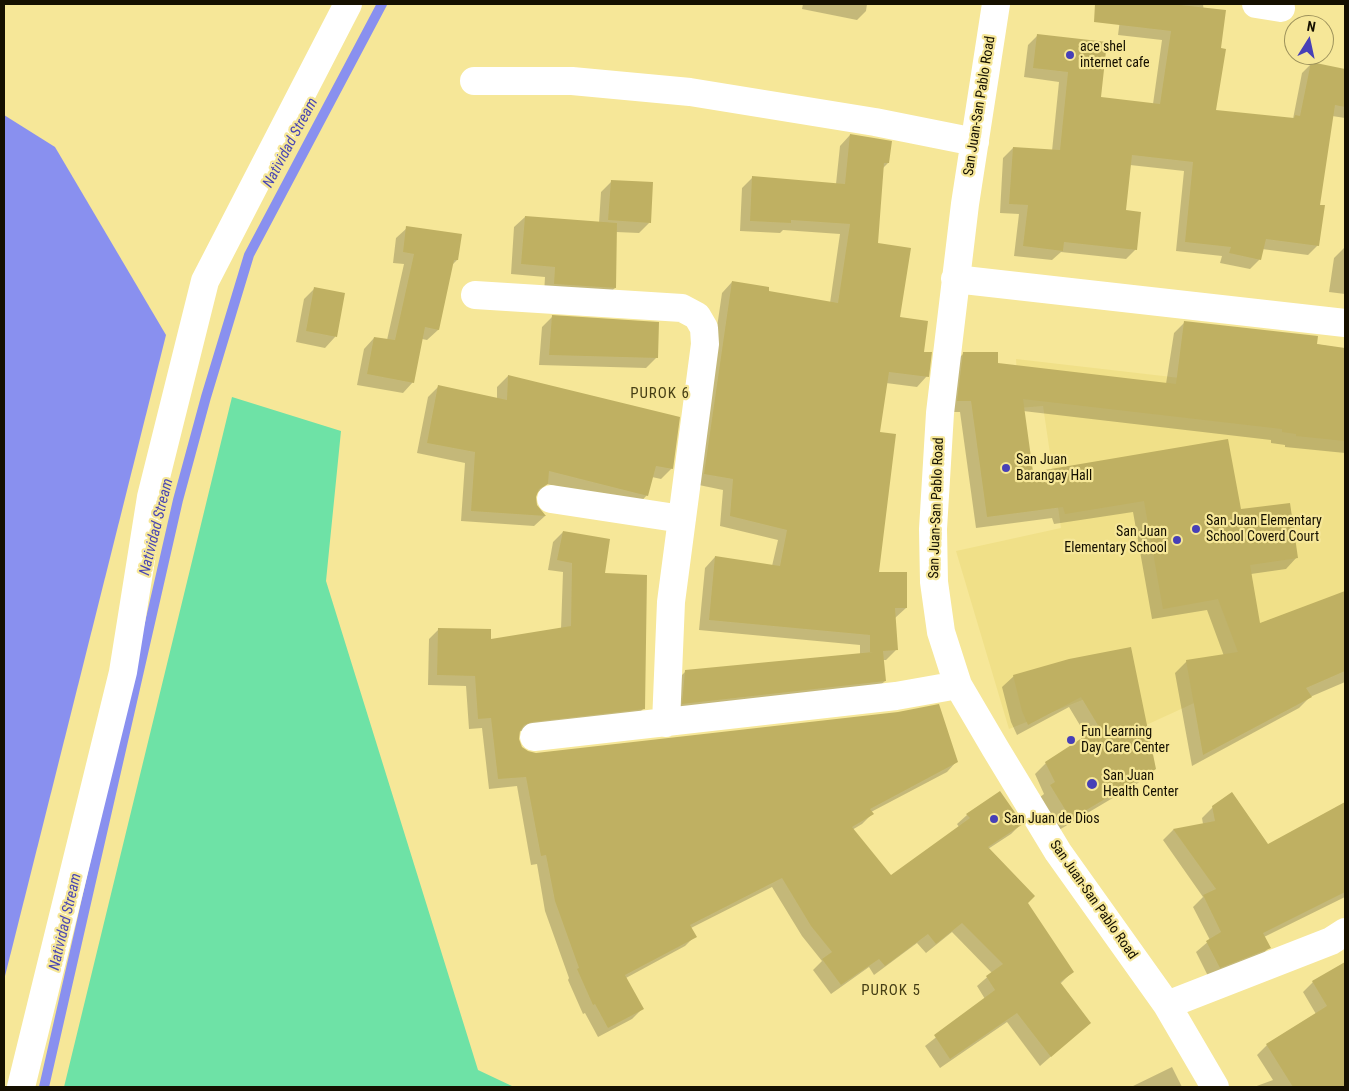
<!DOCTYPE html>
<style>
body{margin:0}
#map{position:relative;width:1349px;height:1091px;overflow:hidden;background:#f6e798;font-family:"Roboto Condensed",sans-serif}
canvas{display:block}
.frame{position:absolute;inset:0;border:5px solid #151000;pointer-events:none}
.north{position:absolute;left:1284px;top:15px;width:50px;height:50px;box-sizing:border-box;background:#f6e798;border:1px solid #9c915b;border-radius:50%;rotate:10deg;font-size:14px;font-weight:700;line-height:20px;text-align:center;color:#151000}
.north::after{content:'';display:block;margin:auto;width:18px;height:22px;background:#4740b7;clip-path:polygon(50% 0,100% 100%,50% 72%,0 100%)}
</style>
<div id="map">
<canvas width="1349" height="1091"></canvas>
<div class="frame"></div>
<div class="north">N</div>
</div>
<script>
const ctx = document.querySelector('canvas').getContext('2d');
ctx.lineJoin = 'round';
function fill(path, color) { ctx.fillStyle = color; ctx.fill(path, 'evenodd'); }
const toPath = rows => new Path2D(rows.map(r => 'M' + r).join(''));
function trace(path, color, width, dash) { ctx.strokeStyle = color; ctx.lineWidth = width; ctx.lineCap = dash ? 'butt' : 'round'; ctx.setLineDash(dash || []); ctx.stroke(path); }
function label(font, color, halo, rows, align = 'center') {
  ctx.font = font + ' "Roboto Condensed",sans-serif'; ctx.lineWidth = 4.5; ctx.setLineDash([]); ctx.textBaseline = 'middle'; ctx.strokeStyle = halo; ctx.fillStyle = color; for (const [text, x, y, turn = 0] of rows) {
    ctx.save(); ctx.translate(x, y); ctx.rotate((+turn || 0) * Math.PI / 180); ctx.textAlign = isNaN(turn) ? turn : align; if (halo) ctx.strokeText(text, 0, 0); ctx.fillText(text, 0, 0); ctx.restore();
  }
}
const built = toPath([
 [1016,359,1345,397,1345,634,1109,742,1090,697,1009,729,956,551,1061,528,1043,406,1019,408]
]);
const green = toPath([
 [232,397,341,431,326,581,478,1070,514,1087,64,1087]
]);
const water = toPath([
 [4,115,55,147,166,335,4,980]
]);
const shadow = toPath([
 [803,4,867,4,866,11,857,20,802,9],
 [1122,4,1203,4,1215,111,1293,119,1302,73,1312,63,1345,70,1345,118,1332,116,1319,206,1318,245,1308,255,1262,249,1260,259,1250,269,1220,263,1222,256,1176,251,1184,171,1130,165,1125,212,1136,249,1126,259,1061,252,1052,260,1014,256,1019,214,1000,213,1003,158,1013,148,1052,151,1059,82,1024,77,1028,45,1037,36,1099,98,1153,104,1162,40,1118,35],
 [850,135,888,163,883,168,877,244,899,318,923,354,927,376,917,387,886,383,878,433,877,573,906,608,895,618,896,650,886,660,882,660,885,681,874,691,673,714,675,682,686,671,860,654,860,645,699,630,705,568,715,557,772,566,778,540,720,526,723,490,694,484,722,293,732,282,767,292,830,303,840,234,783,230,780,233,740,231,742,188,753,177,836,184,840,146],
 [612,181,650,222,639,233,616,232,615,288,604,298,544,294,545,277,511,274,514,227,525,217,599,223,601,192],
 [407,228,457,260,452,265,438,330,427,340,422,339,413,382,403,393,357,385,364,349,374,338,387,340,404,264,393,263,396,238],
 [1344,248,1345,248,1345,294,1329,292,1334,258],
 [314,289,344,294,335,337,325,348,296,342,304,299],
 [552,317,657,357,646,368,539,365,542,327],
 [1185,322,1345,349,1345,453,1285,447,1285,445,1271,443,1271,440,1023,411,1032,473,1240,511,1297,557,1286,569,1251,574,1259,624,1345,592,1345,682,1310,697,1299,708,1192,766,1175,673,1187,661,1224,656,1207,610,1152,619,1133,512,1054,524,1052,518,976,528,960,412,947,412,952,365,964,353,997,364,1166,384,1174,333],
 [508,376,672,468,661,479,652,477,647,495,637,506,547,484,536,494,535,506,545,516,534,526,461,521,465,463,417,453,428,397,438,387,497,399,497,387],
 [563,532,603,574,644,708,634,718,521,731,518,732,517,739,520,747,527,752,536,754,956,762,947,772,871,812,872,814,862,824,852,830,891,877,959,827,957,824,967,815,1021,824,1011,834,988,849,1072,972,1060,984,1089,1023,1040,1066,1007,1022,940,1068,925,1046,985,999,977,986,992,973,952,932,926,953,917,943,874,975,869,967,831,994,813,970,822,961,802,936,772,887,691,928,695,936,685,946,626,978,642,1009,632,1019,598,1037,585,1013,583,1014,568,980,569,978,545,911,537,864,531,865,517,786,489,789,482,728,469,729,466,686,428,685,429,639,439,629,490,640,561,629,563,572,548,570,553,542],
 [1069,660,1155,769,1143,780,1059,830,1040,797,1044,794,1035,774,1046,763,1087,737,1069,707,1017,735,1011,722,1002,687,1014,676],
 [1345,803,1345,897,1264,937,1269,948,1258,958,1209,978,1196,952,1210,940,1193,907,1203,897,1163,840,1173,830,1203,824,1202,818,1213,807,1268,846],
 [1345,964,1345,1087,1254,1087,1273,1080,1257,1055,1267,1045,1316,1014,1303,992,1313,982],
 [1172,1067,1182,1087,1131,1087]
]);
const stream = toPath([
 [44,1087,178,500,206,397,249,255,382,4]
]);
const building = toPath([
 [1095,4,1171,4,1226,10,1221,48,1226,49,1216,110,1294,118,1295,115,1300,116,1311,62,1345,69,1345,107,1335,105,1320,205,1325,205,1319,246,1266,239,1261,260,1229,253,1231,247,1185,242,1193,162,1132,155,1126,210,1141,212,1137,250,1064,242,1063,251,1023,246,1028,205,1009,204,1013,147,1060,150,1068,72,1033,68,1037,34,1107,42,1101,97,1160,104,1171,31,1094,22],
 [850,134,892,141,889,163,884,163,878,243,911,248,900,317,928,321,924,352,932,352,929,377,889,372,880,432,896,434,879,572,907,572,907,608,895,608,898,650,883,651,886,681,682,704,685,670,873,652,870,652,870,635,709,620,715,556,780,566,787,530,730,516,733,479,704,474,732,281,769,287,769,291,838,303,850,224,791,220,791,223,750,221,752,176,845,184],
 [611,180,653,182,651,223,608,220],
 [525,216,617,223,616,288,554,284,555,267,521,264],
 [406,226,462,234,458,260,454,260,439,330,425,327,414,383,367,374,374,337,395,340,414,254,403,252],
 [314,287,345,293,337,337,306,331],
 [552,315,659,322,658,358,549,355],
 [1184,321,1318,336,1317,344,1345,348,1345,441,1296,436,1296,434,1282,432,1282,429,1023,399,1033,472,1228,439,1241,509,1290,503,1298,558,1250,565,1260,623,1345,591,1345,671,1306,688,1312,697,1203,755,1186,660,1238,652,1218,599,1163,609,1144,501,1065,514,1063,507,987,517,971,401,957,401,963,352,998,352,998,363,1176,384],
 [508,375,680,417,673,469,656,466,648,496,549,471,548,484,539,489,536,497,537,505,546,516,471,511,475,452,427,443,438,385,507,400],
 [563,531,610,539,605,573,647,575,645,709,532,722,524,725,520,731,519,739,522,747,528,751,536,753,898,712,939,704,958,762,870,809,874,814,852,827,891,875,970,818,966,814,1000,791,1023,824,988,847,1035,896,1028,903,1074,972,1060,982,1091,1023,1051,1057,1017,1013,950,1059,934,1035,995,990,986,976,1003,964,962,923,936,944,928,934,885,966,879,959,841,985,822,959,832,952,811,926,782,878,690,925,697,937,625,975,644,1009,608,1028,595,1004,593,1005,577,969,579,968,555,901,546,855,541,856,526,777,498,779,491,718,478,719,475,676,437,675,438,628,491,629,491,639,571,626,572,563,557,560],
 [1131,647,1156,769,1071,819,1050,785,1055,782,1045,762,1099,727,1081,697,1028,725,1022,711,1013,675,1069,659],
 [1232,792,1268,844,1345,802,1345,892,1263,933,1271,948,1220,968,1206,941,1221,932,1203,895,1216,889,1173,829,1215,821,1212,806],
 [1345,962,1345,1087,1293,1087,1266,1044,1327,1006,1312,981]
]);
const minor = toPath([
 [996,4,965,204,940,413,933,529,934,582,941,632,958,685,995,748,1058,852,1167,1005,1215,1087],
 [1256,4,1281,8],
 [474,81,572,81,690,92,875,122,975,142],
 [955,279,1345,323],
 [475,295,682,308,697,316,704,328,705,344,671,602,666,723],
 [551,499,682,519],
 [534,737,896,696,958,685],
 [1167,1005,1331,941,1345,932],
 [21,1087,123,672,151,497,205,281,348,4]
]);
const markers = [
 [1070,55,5,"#4740b7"],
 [1006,468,5,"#4740b7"],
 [1196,529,5,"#4740b7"],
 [1177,540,5,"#4740b7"],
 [1071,740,5,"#4740b7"],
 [1092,784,6,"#4740b7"],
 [994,819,5,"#4740b7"]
];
const poiNames = [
 ["ace shel",1080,47],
 ["internet cafe",1080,63],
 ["San Juan",1016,460],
 ["Barangay Hall",1016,476],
 ["San Juan Elementary",1206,521],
 ["School Coverd Court",1206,537],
 ["San Juan",1167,532,"right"],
 ["Elementary School",1167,548,"right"],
 ["Fun Learning",1081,732],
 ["Day Care Center",1081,748],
 ["San Juan",1103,776],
 ["Health Center",1103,792],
 ["San Juan de Dios",1004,819]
];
const streetNames = [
 ["San Juan-San Pablo Road",980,106,-81],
 ["San Juan-San Pablo Road",937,508,-88],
 ["San Juan-San Pablo Road",1093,900,55]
];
const waterNames = [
 ["Natividad Stream",291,143,-62],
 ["Natividad Stream",157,527,-76],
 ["Natividad Stream",66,922,-77]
];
const neighbourhoodNames = [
 ["PUROK 6",660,394],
 ["PUROK 5",891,991]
];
fill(built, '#f0e088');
fill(green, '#6ee2a6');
fill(water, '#8990ef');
fill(shadow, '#0003');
trace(stream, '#8990ef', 10);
fill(building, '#bfb062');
trace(minor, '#fff', 28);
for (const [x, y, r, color] of markers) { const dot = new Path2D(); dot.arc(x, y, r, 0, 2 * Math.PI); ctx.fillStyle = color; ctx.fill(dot); trace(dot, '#f6e798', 2); }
label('14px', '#151000', '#f6e798', poiNames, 'left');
label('14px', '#151000', '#f6e798', streetNames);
label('italic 15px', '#4845b3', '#f6e798', waterNames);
ctx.letterSpacing = '1px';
label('15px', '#463f15', '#f6e798', neighbourhoodNames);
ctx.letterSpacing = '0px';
</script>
